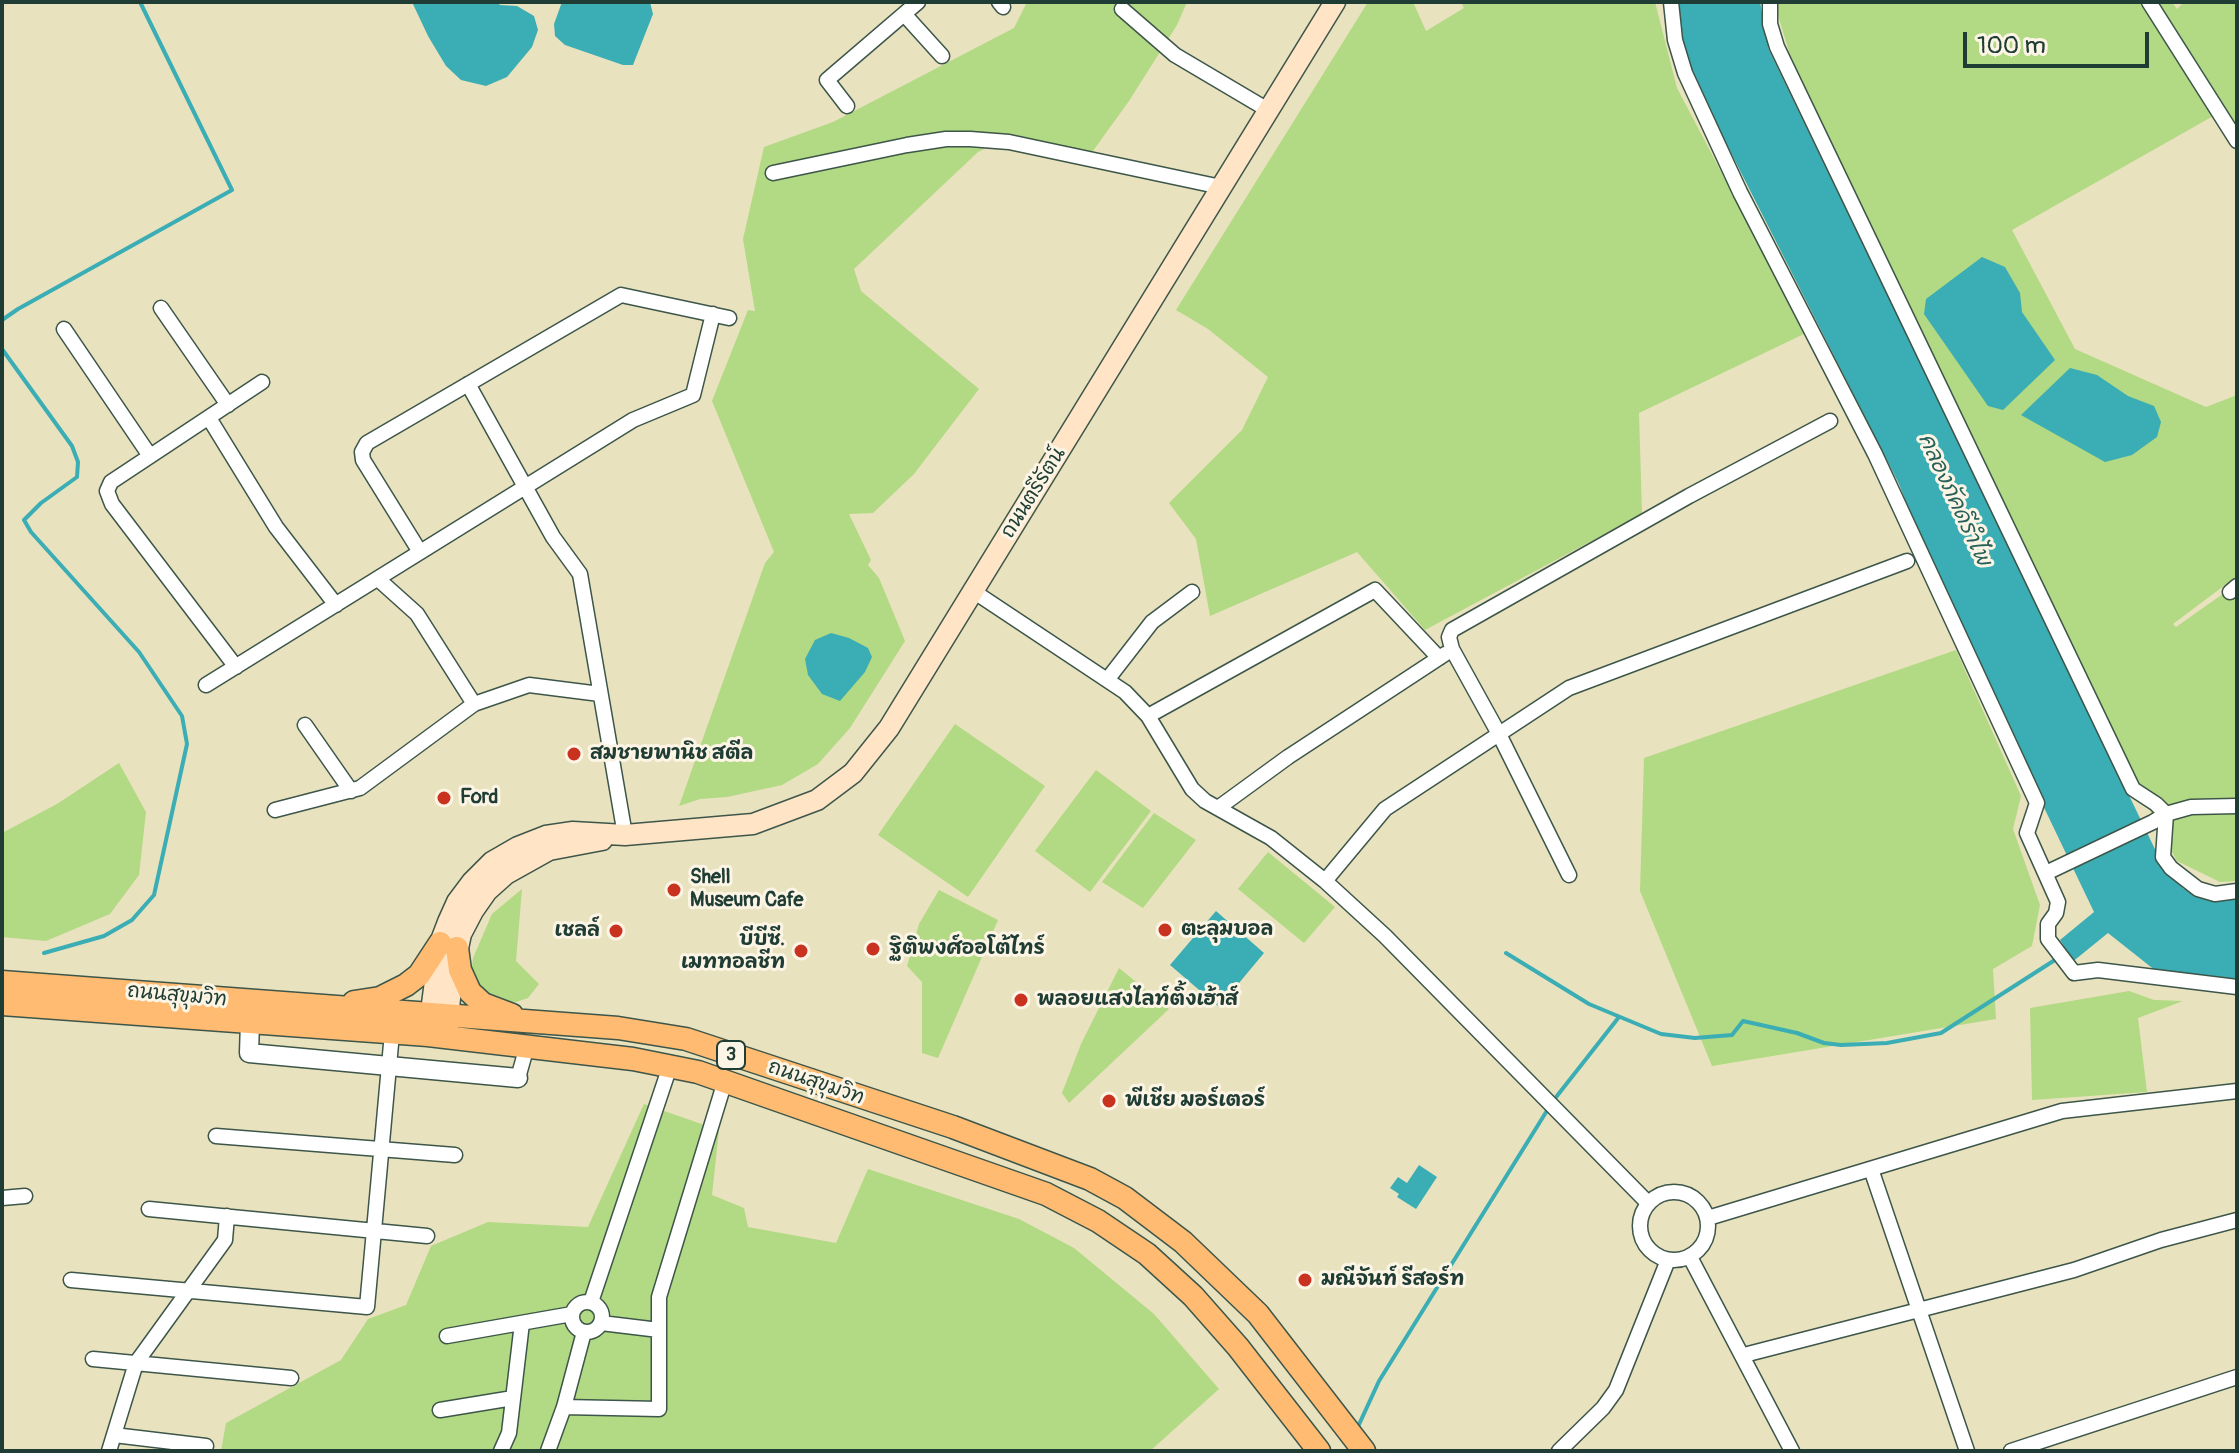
<!DOCTYPE html>
<meta charset="utf-8">
<style>
body{margin:0}
#map{position:relative;width:2239px;height:1453px;overflow:hidden;background:#e9e2bf;font-family:Pangolin,sans-serif}
canvas{display:block}
.frame{position:absolute;inset:0;border:4px solid #1f3d34;pointer-events:none}
.scale{position:absolute;left:1963px;top:32px;width:186px;height:36px;box-sizing:border-box;border:4px solid #1f3d34;border-top:0;padding-left:10px;font-size:24px;line-height:28px;white-space:nowrap;color:#1f3d34;-webkit-text-stroke:6px #fcf5e5;paint-order:stroke}
</style>
<div id="map">
<canvas width="2239" height="1453"></canvas>
<div class="frame"></div>
<div class="scale">100 m</div>
</div>
<script>
const ctx = document.querySelector('canvas').getContext('2d');
ctx.lineJoin = 'round';
function fill(path, color) { ctx.fillStyle = color; ctx.fill(path, 'evenodd'); }
const toPath = rows => new Path2D(rows.map(r => 'M' + r).join(''));
function trace(path, color, width, dash) { ctx.strokeStyle = color; ctx.lineWidth = width; ctx.lineCap = dash ? 'butt' : 'round'; ctx.setLineDash(dash || []); ctx.stroke(path); }
function label(font, color, halo, rows, align = 'center') {
  ctx.font = font + ' Pangolin,"Playpen Sans Thai",sans-serif'; ctx.lineWidth = 6; ctx.setLineDash([]); ctx.textBaseline = 'middle'; ctx.strokeStyle = halo; ctx.fillStyle = color; for (const [text, x, y, turn = 0] of rows) {
    ctx.save(); ctx.translate(x, y); ctx.rotate((+turn || 0) * Math.PI / 180); ctx.textAlign = isNaN(turn) ? turn : align; if (halo) ctx.strokeText(text, 0, 0); ctx.fillText(text, 0, 0); ctx.restore();
  }
}
const green = toPath([
 [1027,2,1187,2,1177,25,1129,101,1090,155,1004,139,978,152,854,269,861,291,979,389,914,474,873,513,849,514,871,560,868,565,879,578,905,641,850,728,818,764,782,785,727,797,700,799,679,806,765,563,774,552,712,401,748,310,755,311,743,239,764,147,833,122,1014,28],
 [1368,2,1413,2,1426,31,1464,8,1461,2,1655,2,1677,88,1806,333,1639,413,1642,514,1425,630,1357,552,1210,616,1196,539,1169,503,1242,430,1268,377,1208,329,1176,310],
 [1778,2,2172,2,2177,9,2184,2,2237,2,2237,130,2222,111,2012,230,2075,349,2206,407,2237,395,2237,576,2173,624,2176,627,2237,584,2237,881,2220,882,2177,861,2149,809,1790,55,1777,12],
 [1956,650,2021,796,2013,829,2040,905,2032,946,1993,969,1996,1019,1712,1066,1640,891,1644,758],
 [955,724,1045,786,968,897,878,835],
 [119,763,146,812,139,875,110,914,46,941,2,937,2,833,57,804],
 [1096,770,1151,811,1090,892,1035,851],
 [1154,813,1196,840,1143,908,1102,882],
 [1268,852,1335,907,1304,943,1238,889],
 [522,889,516,961,539,984,528,998,513,1003,498,1002,486,996,471,975,473,958,492,914],
 [939,890,998,920,938,1058,922,1053,922,982,907,966,919,924],
 [1119,968,1169,1009,1069,1103,1062,1093,1081,1044],
 [2129,991,2154,1000,2183,1001,2138,1018,2147,1092,2032,1100,2030,1008],
 [644,1104,719,1130,712,1195,744,1208,748,1227,836,1243,868,1169,1019,1219,1074,1248,1154,1314,1219,1389,1150,1451,221,1451,226,1423,341,1360,368,1319,406,1305,431,1246,488,1222,588,1227]
]);
const water = toPath([
 [412,2,497,2,500,5,517,6,534,16,538,30,532,47,507,77,486,86,461,80,446,66,428,36],
 [562,2,650,2,653,14,633,65,623,65,565,45,555,36,554,24],
 [1678,2,1760,2,1769,50,2166,872,2184,889,2206,896,2237,897,2237,983,2156,971,2108,933,2071,963,2061,950,2064,946,2060,940,2094,912,1938,586,1899,484,1692,76,1680,27],
 [1982,257,2005,267,2020,293,2022,312,2055,360,2003,410,1988,406,1924,314,1926,299],
 [2070,368,2097,375,2128,396,2154,406,2161,422,2157,437,2132,455,2105,462,2021,415],
 [831,633,849,638,868,648,872,657,865,672,840,701,822,694,808,675,805,659,815,640],
 [1216,911,1264,953,1219,1007,1170,965],
 [1419,1165,1437,1177,1416,1209,1397,1197,1399,1194,1390,1188,1398,1177,1407,1183]
]);
const stream = toPath([
 [2,320,18,309,232,190,140,2],
 [2,349,72,446,78,462,77,477,41,503,24,520,31,532,139,652,182,716,187,744,154,895,132,920,104,936,44,953],
 [1506,953,1589,1004,1661,1034,1695,1038,1732,1035,1743,1021,1797,1033,1824,1043,1841,1045,1887,1043,1941,1033,2058,958],
 [1553,1101,1619,1017],
 [1356,1431,1379,1381,1548,1109]
]);
const minor = toPath([
 [999,2,1003,7],
 [1671,2,1675,40,1685,73,1740,192,1875,454,2037,803,2027,833,2058,902,2056,913,2048,924,2048,939,2074,973,2098,970,2237,987],
 [1770,2,1770,24,1777,47,2133,789,2156,804,2166,814,2163,857,2171,868,2198,889,2215,894,2237,891],
 [2149,2,2237,141],
 [1122,9,1175,55,1268,110],
 [904,14,942,56],
 [847,106,827,80,918,2],
 [773,173,907,145,946,139,970,139,1009,142,1221,187],
 [161,308,228,405],
 [64,329,150,456],
 [468,384,553,537,580,574,625,835],
 [209,418,276,527,336,605],
 [420,552,363,460,362,452,367,443,621,295,729,318],
 [378,579,417,614,474,704],
 [973,591,1125,692,1148,716,1192,789,1205,801,1271,838,1325,881,1385,936,1648,1203],
 [2230,592,2237,586],
 [236,667,112,504,107,491,111,482,262,382],
 [1107,680,1152,622,1192,592],
 [206,685,633,420,693,395,713,314],
 [1148,716,1375,590,1439,658],
 [305,725,351,791],
 [1218,808,1288,757,1445,654],
 [275,810,360,788,474,704,529,685,600,694],
 [2046,873,2153,822,2166,814,2191,807,2237,806],
 [1569,875,1499,734,1452,649,1449,637,1452,630,1689,496,1830,421],
 [1325,881,1385,809,1569,688,1907,561],
 [518,1078,527,1046],
 [216,1136,455,1155],
 [1871,1169,1967,1451],
 '1640 1226a34 34 0 1 1 68 0a34 34 0 1 1-68 0Z',
 [2,1198,25,1196],
 [149,1209,427,1236],
 [1708,1218,2062,1111,2237,1091],
 [1690,1257,1792,1451],
 [71,1280,367,1307,392,1033],
 '572 1317a15 15 0 1 1 30 0a15 15 0 1 1-30 0Z',
 [591,1302,670,1066],
 [601,1323,659,1330],
 [447,1336,572,1314],
 [1744,1355,2074,1270,2161,1240,2237,1220],
 [93,1359,291,1378],
 [564,1407,659,1409,659,1297,725,1081],
 [440,1410,513,1398],
 [114,1435,206,1446],
 [109,1451,136,1363,225,1240,227,1216],
 [501,1451,509,1433,522,1323],
 [548,1451,564,1407,584,1332],
 [1559,1451,1603,1408,1616,1390,1668,1260],
 [2011,1451,2237,1377]
]);
const tertiary = toPath([
 [250,1022,249,1053,518,1078]
]);
const secondary = toPath([
 [429,1027,440,943,448,922,457,902,472,882,492,862,518,847,546,836,573,832,625,835,753,824,817,800,853,773,889,728,1335,2],
 [447,1030,452,977,461,934,473,911,487,891,506,874,549,850,602,840]
]);
const trunk = toPath([
 [457,948,460,970,470,992,483,1004,512,1015],
 [2,982,618,1028,686,1039,953,1127,1090,1179,1125,1198,1183,1242,1258,1314,1364,1451],
 [354,1002,380,998,406,985,419,975,440,943],
 [2,1004,428,1035,633,1059,698,1072,1046,1194,1098,1221,1147,1254,1193,1296,1238,1347,1319,1451]
]);
const markers = [
 [574,754,8,"#c8321e"],
 [444,798,8,"#c8321e"],
 [674,890,8,"#c8321e"],
 [1165,930,8,"#c8321e"],
 [616,931,8,"#c8321e"],
 [873,949,8,"#c8321e"],
 [801,951,8,"#c8321e"],
 [1021,1000,8,"#c8321e"],
 [1109,1101,8,"#c8321e"],
 [1305,1280,8,"#c8321e"]
];
const shields = [
 [731,1055,28]
];
const shieldNames = [
 ["3",731,1055]
];
const streetNames = [
 ["ถนนตรีรัตน์",1034,493,-58],
 ["ถนนสุขุมวิท",177,996,5],
 ["ถนนสุขุมวิท",816,1083,19]
];
const poiNames = [
 ["สมชายพานิช สตีล",590,754],
 ["Ford",460,798],
 ["Shell",690,878],
 ["Museum Cafe",690,901],
 ["ตะลุมบอล",1181,930],
 ["เชลล์",600,931,"right"],
 ["บีบีซี.",785,940,"right"],
 ["เมททอลชีท",785,963,"right"],
 ["ฐิติพงศ์ออโต้ไทร์",889,949],
 ["พลอยแสงไลท์ติ้งเฮ้าส์",1037,1000],
 ["พีเชีย มอร์เตอร์",1125,1101],
 ["มณีจันท์ รีสอร์ท",1321,1280]
];
const waterNames = [
 ["คลองภัคดีรำไพ",1954,500,65]
];
fill(green, '#b2d983');
fill(water, '#3badb4');
trace(stream, '#3badb4', 4);
trace(minor, '#3d5649', 17);
trace(tertiary, '#3d5649', 21);
trace(secondary, '#3d5649', 23);
trace(trunk, '#3d5649', 25);
trace(minor, '#fff', 14);
trace(tertiary, '#fff', 18);
trace(secondary, '#ffe4c6', 20);
trace(trunk, '#ffbb71', 22);
for (const [x, y, r, color] of markers) { const dot = new Path2D(); dot.arc(x, y, r, 0, 2 * Math.PI); ctx.fillStyle = color; ctx.fill(dot); trace(dot, '#fcf5e5', 3); }
for (const [x, y, w] of shields) { const box = new Path2D(); box.roundRect(x - w / 2, y - 14, w, 28, 6); ctx.fillStyle = '#fcf5e5'; ctx.fill(box); trace(box, '#1f3d34', 2); }
label('bold 18px', '#1f3d34', null, shieldNames);
label('20px', '#1f3d34', '#fcf5e5', streetNames);
label('bold 20px', '#1f3d34', '#fcf5e5', poiNames, 'left');
label('italic 22px', '#275f5a', '#fcf5e5', waterNames);
</script>
